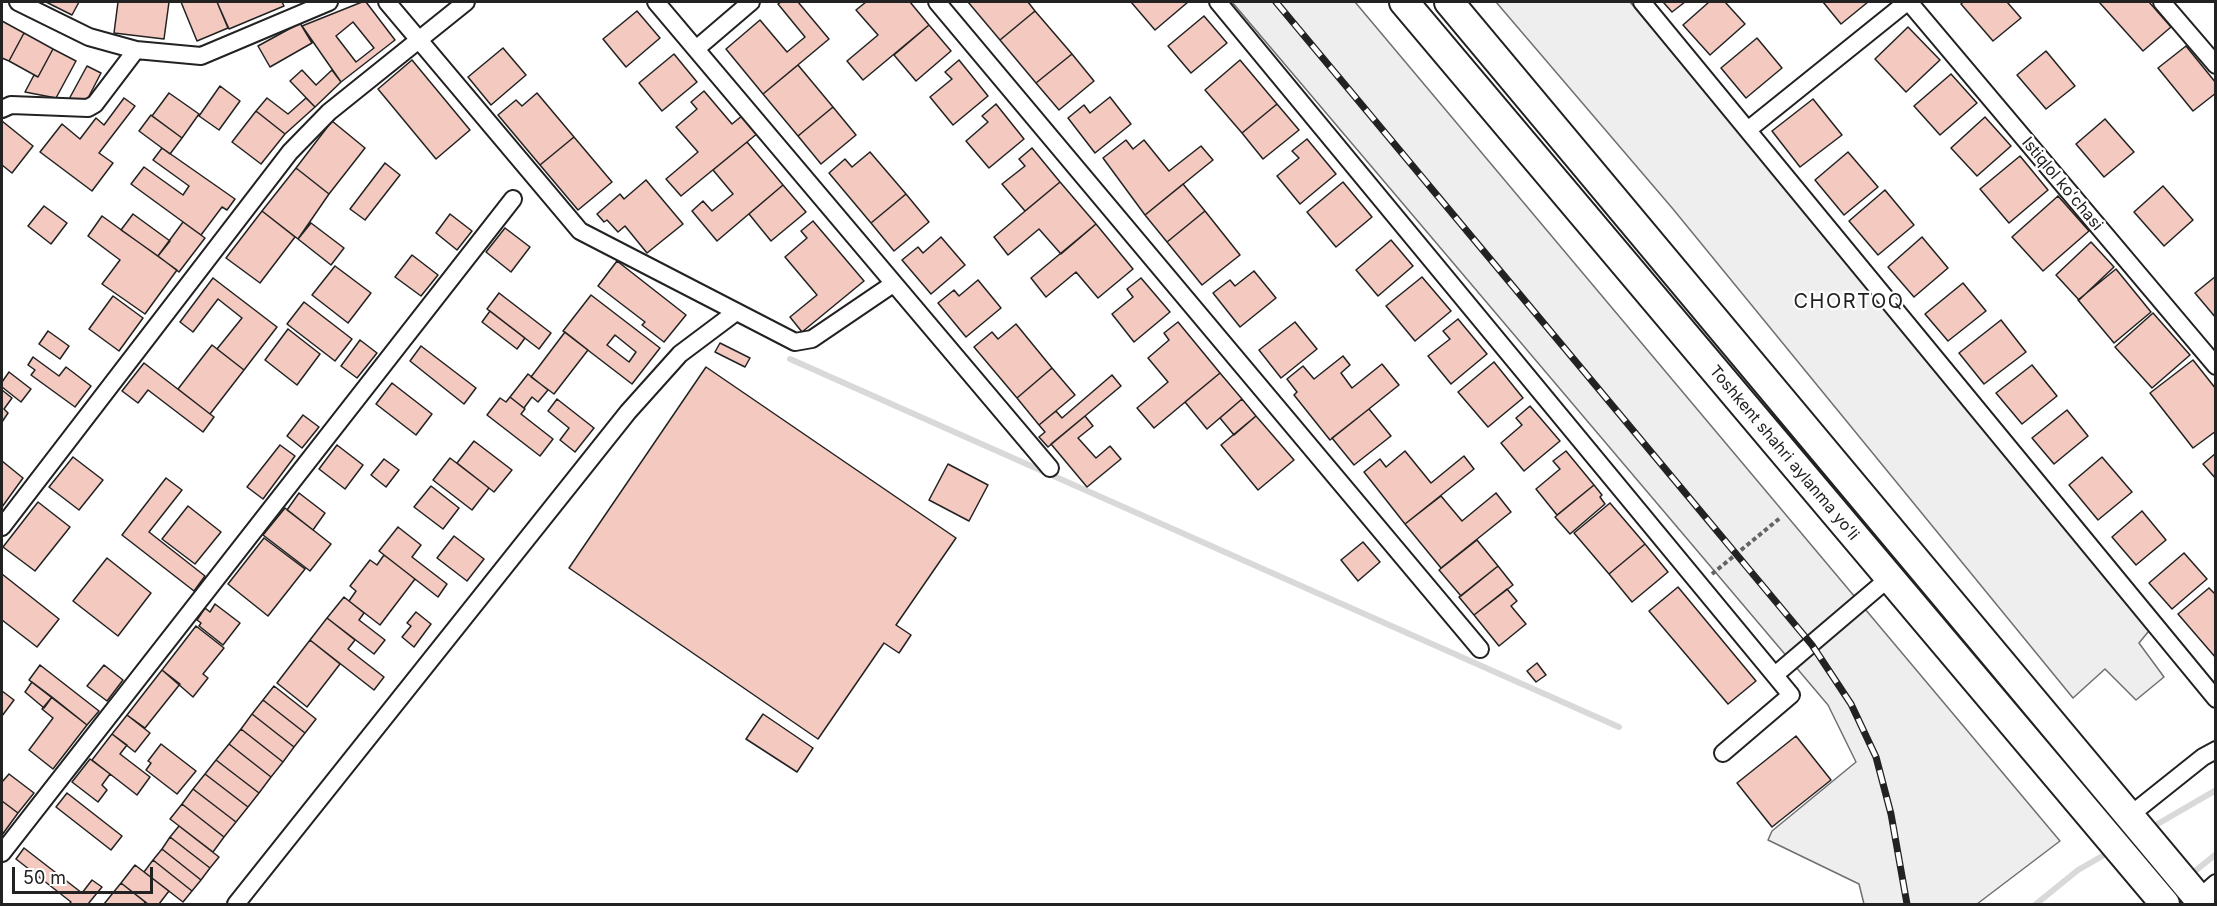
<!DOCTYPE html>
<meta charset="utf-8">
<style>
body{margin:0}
#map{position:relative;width:2217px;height:906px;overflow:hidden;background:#fff;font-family:Inter,sans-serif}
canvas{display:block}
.frame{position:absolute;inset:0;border:3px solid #222;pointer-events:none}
.scale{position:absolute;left:12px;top:867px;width:141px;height:27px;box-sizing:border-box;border:3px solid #222;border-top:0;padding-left:8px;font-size:18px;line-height:21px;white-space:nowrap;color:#222;-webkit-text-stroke:4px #fff;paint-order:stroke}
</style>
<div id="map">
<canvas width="2217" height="906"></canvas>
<div class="frame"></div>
<div class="scale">50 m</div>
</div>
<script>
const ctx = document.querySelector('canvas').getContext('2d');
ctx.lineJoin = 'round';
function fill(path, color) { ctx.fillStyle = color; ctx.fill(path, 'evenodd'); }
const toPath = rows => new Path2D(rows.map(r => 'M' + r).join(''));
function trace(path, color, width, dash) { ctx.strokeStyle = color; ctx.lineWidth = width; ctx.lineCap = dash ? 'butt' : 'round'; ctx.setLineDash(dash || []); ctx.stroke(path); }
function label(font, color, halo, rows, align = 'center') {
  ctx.font = font + ' Inter,sans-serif'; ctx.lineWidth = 4.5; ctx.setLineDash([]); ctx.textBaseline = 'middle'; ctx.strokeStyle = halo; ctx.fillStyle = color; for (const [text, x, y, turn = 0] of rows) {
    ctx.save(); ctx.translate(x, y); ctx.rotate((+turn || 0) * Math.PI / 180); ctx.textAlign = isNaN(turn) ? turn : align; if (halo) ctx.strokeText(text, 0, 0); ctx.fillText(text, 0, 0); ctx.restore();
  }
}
const green = toPath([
 [1232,2,1355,2,2060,841,1977,904,1864,904,1859,884,1768,840,1772,831,1856,762,1828,705,1232,2],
 [1496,2,1630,2,2153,626,2139,643,2164,677,2136,700,2105,669,2073,698,1673,209,1496,2]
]);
const stream = toPath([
 [790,359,1619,727],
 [2149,829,2216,790],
 [2189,876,2216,854],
 [2036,904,2078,870,2111,851]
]);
const building = toPath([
 [46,2,79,2,72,15,46,2],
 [118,2,169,2,164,39,114,33,118,2],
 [181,2,217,2,228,28,197,41,181,2],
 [217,2,282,2,284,6,229,29,217,2],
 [362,2,366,2,395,40,341,82,302,26,362,2],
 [353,22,374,48,356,62,336,36,353,22],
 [781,2,798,2,829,39,763,94,726,49,760,20,787,52,805,37,778,4,781,2],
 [866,2,910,2,929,25,863,80,847,61,878,35,856,10,866,2],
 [968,2,1028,2,1035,11,1000,40,968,2],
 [1131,2,1188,2,1155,30,1131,2],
 [1663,2,1685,2,1672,12,1663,2],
 [1709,2,1725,2,1745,24,1710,55,1683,25,1709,2],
 [1823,2,1868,2,1841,24,1823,2],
 [1963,2,2007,2,2021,18,1993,41,1961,4,1963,2],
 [2099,2,2149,2,2171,27,2143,51,2099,2],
 [637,11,660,38,626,67,603,39,637,11],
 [1035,11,1072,54,1036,83,1000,40,1035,11],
 [1204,16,1227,43,1191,73,1168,46,1204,16],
 [2,21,24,33,9,61,2,58,2,21],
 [300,23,312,43,270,67,258,46,300,23],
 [929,25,951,51,916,81,894,55,929,25],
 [1908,27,1940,60,1906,92,1875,59,1908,27],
 [24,33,53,49,38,77,9,61,24,33],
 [1757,38,1782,68,1746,98,1721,68,1757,38],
 [2186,46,2216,83,2216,93,2193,111,2158,68,2186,46],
 [503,48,526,75,491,105,468,77,503,48],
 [53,49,76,61,56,98,25,92,34,75,38,77,53,49],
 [2046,51,2075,86,2046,109,2017,75,2046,51],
 [674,54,697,82,662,111,639,83,674,54],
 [1072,54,1094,81,1059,110,1036,83,1072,54],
 [412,60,470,130,436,159,378,89,412,60],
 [959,60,988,96,953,125,930,97,952,79,945,72,959,60],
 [1240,60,1277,104,1242,133,1205,90,1240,60],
 [798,65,833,107,798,136,763,94,798,65],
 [87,66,101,73,86,102,68,101,87,66],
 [302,70,316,85,332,70,341,82,315,107,290,81,302,70],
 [1951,74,1977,103,1940,135,1914,106,1951,74],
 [220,86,240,101,219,130,199,116,220,86],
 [704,91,732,124,743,115,758,133,681,196,666,179,698,152,676,127,697,109,691,102,704,91],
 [169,93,199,114,182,138,152,116,169,93],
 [537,93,574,137,540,165,498,115,516,100,522,106,537,93],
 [1110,97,1131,124,1095,153,1068,118,1084,105,1090,113,1110,97],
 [124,98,135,106,99,153,113,163,92,191,40,152,62,124,80,139,96,118,104,125,124,98],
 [267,98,288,114,306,98,315,107,285,134,256,111,267,98],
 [1813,99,1842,135,1800,167,1772,131,1813,99],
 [996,104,1024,139,989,168,966,141,988,122,982,116,996,104],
 [1277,104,1299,130,1263,159,1242,133,1277,104],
 [833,107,856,135,821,164,798,136,833,107],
 [256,111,285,134,261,164,232,142,256,111],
 [151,115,182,138,170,154,139,131,151,115],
 [1985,117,2011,146,1977,176,1951,148,1985,117],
 [2105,119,2134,152,2104,177,2076,144,2105,119],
 [2,121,33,146,12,173,2,165,2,121],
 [332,121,365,148,329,194,296,168,332,121],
 [574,137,612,182,578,210,540,165,574,137],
 [1307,139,1336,174,1300,204,1277,176,1299,158,1292,151,1307,139],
 [1126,140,1133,149,1144,140,1169,171,1201,146,1213,160,1145,215,1103,158,1126,140],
 [747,142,783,185,717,241,692,211,703,201,712,211,733,194,713,170,747,142],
 [162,148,235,199,227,210,222,207,201,235,131,184,144,167,183,195,189,186,153,160,162,148],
 [1032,148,1060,182,1025,211,1002,184,1025,166,1019,159,1032,148],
 [870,152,906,194,871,223,829,173,845,159,852,167,870,152],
 [1848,152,1878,187,1844,215,1815,180,1848,152],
 [2020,156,2048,190,2009,223,1980,189,2020,156],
 [385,163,400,175,365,220,350,209,385,163],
 [296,168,329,194,298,239,262,211,296,168],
 [646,180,683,224,647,253,625,226,618,232,607,220,604,222,597,214,620,194,624,199,646,180],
 [1060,182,1096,224,1061,254,1039,229,1008,255,994,237,1060,182],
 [1343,182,1372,217,1336,247,1307,212,1343,182],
 [1183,184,1205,211,1167,242,1145,215,1183,184],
 [783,185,806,212,771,241,749,214,783,185],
 [2163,186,2193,220,2164,246,2134,212,2163,186],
 [1885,190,1914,225,1878,255,1849,221,1885,190],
 [906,194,929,222,894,251,871,223,906,194],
 [2058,196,2089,231,2043,271,2012,237,2058,196],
 [44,206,67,223,51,244,28,226,44,206],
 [262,211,295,237,260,283,226,258,262,211],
 [1205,211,1240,255,1202,285,1167,242,1205,211],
 [133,214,170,241,158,256,121,230,133,214],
 [450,214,472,231,457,250,436,233,450,214],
 [102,216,177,270,145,314,102,284,120,260,88,236,102,216],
 [813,221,864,281,802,332,790,317,817,295,785,257,807,238,801,231,813,221],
 [183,222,205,238,179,272,158,256,183,222],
 [311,223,344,248,331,265,298,239,311,223],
 [1096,224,1133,269,1098,298,1076,272,1046,297,1031,278,1096,224],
 [505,228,530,247,511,272,486,252,505,228],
 [941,237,965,265,931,294,902,260,918,247,923,253,941,237],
 [1922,237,1948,268,1914,297,1888,267,1922,237],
 [1391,240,1413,266,1378,296,1356,270,1391,240],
 [2091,242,2114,267,2079,300,2056,275,2091,242],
 [412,255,438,275,421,296,395,277,412,255],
 [617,261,686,315,664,342,642,325,645,322,598,286,617,261],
 [335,266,371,293,348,323,312,295,335,266],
 [2116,269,2151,312,2114,343,2078,300,2116,269],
 [1254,271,1276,298,1240,327,1213,293,1230,280,1235,286,1254,271],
 [2216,276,2216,318,2195,293,2216,276],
 [1422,277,1451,311,1415,341,1386,306,1422,277],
 [213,278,277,327,244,370,217,349,242,318,218,299,193,332,180,322,213,278],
 [1141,278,1170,312,1134,342,1112,314,1133,297,1127,289,1141,278],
 [978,280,1001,308,966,337,938,303,954,290,959,296,978,280],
 [1963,283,1986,311,1948,341,1925,314,1963,283],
 [499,293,551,333,539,349,487,309,499,293],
 [591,295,660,348,632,384,563,331,591,295],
 [615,335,636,352,629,362,607,345,615,335],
 [113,296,143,318,119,351,89,329,113,296],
 [304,302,352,339,335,361,287,324,304,302],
 [490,311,525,338,517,349,482,322,490,311],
 [2153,313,2190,355,2152,388,2115,347,2153,313],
 [1458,319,1487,354,1451,384,1428,356,1450,339,1443,331,1458,319],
 [2001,320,2026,352,1984,384,1959,353,2001,320],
 [1178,322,1220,373,1154,428,1137,408,1168,382,1148,358,1169,340,1164,333,1178,322],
 [1295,322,1317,349,1281,378,1259,350,1295,322],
 [1016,324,1052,368,1017,398,974,347,992,332,998,339,1016,324],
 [288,329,320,354,297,385,265,360,288,329],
 [48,331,69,346,60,359,39,344,48,331],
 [565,332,588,350,554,394,531,377,565,332],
 [360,340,377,353,357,378,341,366,360,340],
 [720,343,750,358,745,367,715,352,720,343],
 [212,345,244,370,210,414,178,389,212,345],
 [421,346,476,388,464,404,410,361,421,346],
 [1343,356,1350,365,1341,373,1352,388,1382,364,1399,385,1330,440,1294,395,1297,392,1287,379,1303,366,1314,379,1343,356],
 [33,357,59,376,66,367,91,386,75,407,31,375,35,370,28,365,33,357],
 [2193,360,2216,389,2216,431,2193,448,2150,393,2193,360],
 [1494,362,1523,398,1488,427,1458,392,1494,362],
 [144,363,214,417,203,432,148,390,138,403,122,391,144,363],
 [2032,365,2057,396,2022,424,1996,393,2032,365],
 [706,367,956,538,896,625,911,635,899,653,884,643,818,739,569,568,706,367],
 [1052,368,1075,395,1039,425,1017,398,1052,368],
 [9,372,31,389,21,402,2,387,2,382,9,372],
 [1220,373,1242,399,1207,429,1185,402,1220,373],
 [528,374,548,390,538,402,532,397,524,408,510,397,528,374],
 [1112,375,1121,386,1048,447,1039,437,1045,432,1039,425,1056,411,1062,418,1112,375],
 [392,383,432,414,416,435,376,404,392,383],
 [2,390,12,398,4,409,8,413,2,422,2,390],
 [510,397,525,409,521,414,553,439,540,456,487,415,500,398,506,402,510,397],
 [557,399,594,428,575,452,560,440,569,428,548,411,557,399],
 [1242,399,1256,416,1234,435,1220,418,1242,399],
 [1530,406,1560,441,1524,471,1501,443,1522,425,1516,418,1530,406],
 [1369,409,1391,436,1354,465,1332,438,1369,409],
 [2067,410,2088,436,2054,464,2032,438,2067,410],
 [303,415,319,427,302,448,287,436,303,415],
 [1085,416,1093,426,1078,438,1096,458,1110,446,1121,459,1087,487,1051,444,1085,416],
 [1256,416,1294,460,1258,490,1221,445,1256,416],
 [474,441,512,470,494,492,457,463,474,441],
 [280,445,295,456,263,499,247,487,280,445],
 [337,445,363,465,345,489,319,469,337,445],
 [1405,451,1431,483,1464,456,1474,469,1405,524,1364,472,1380,459,1386,467,1405,451],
 [1566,451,1594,485,1557,515,1536,489,1560,469,1553,461,1566,451],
 [2216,453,2216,479,2203,464,2216,453],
 [73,457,103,480,79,510,49,487,73,457],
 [2102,457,2132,492,2098,520,2069,485,2102,457],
 [450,458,489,488,472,510,433,480,450,458],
 [384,459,399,470,386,487,371,475,384,459],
 [2,461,23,478,2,507,2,461],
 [948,464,988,485,969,521,929,500,948,464],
 [166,478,182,490,149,532,205,576,194,591,122,535,166,478],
 [1594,485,1602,495,1600,497,1605,504,1570,534,1555,517,1594,485],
 [431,486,459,508,443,529,414,507,431,486],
 [299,493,325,513,313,530,287,510,299,493],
 [1496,493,1511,512,1441,568,1405,524,1441,496,1462,521,1496,493],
 [38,502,70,527,35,571,3,547,38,502],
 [1610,503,1645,544,1609,574,1574,533,1610,503],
 [188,506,221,532,195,564,162,539,188,506],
 [285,508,331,544,310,571,263,535,285,508],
 [2142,511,2166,540,2136,565,2112,537,2142,511],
 [398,527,421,545,412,557,447,584,438,597,379,551,398,527],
 [454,536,484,559,467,581,437,558,454,536],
 [264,538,305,569,268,616,228,584,264,538],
 [1477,540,1498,566,1461,596,1439,570,1477,540],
 [1363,542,1380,562,1358,581,1341,560,1363,542],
 [1645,544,1668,572,1632,602,1609,574,1645,544],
 [2184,553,2207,579,2172,609,2149,583,2184,553],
 [384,555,415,579,380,625,349,601,356,591,350,586,370,560,377,565,384,555],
 [107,558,151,593,118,636,73,601,107,558],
 [1498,566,1513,585,1474,615,1459,597,1498,566],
 [2,574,59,619,37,647,2,620,2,574],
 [1678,587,1756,681,1728,704,1649,611,1678,587],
 [2209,588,2216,595,2216,658,2178,614,2209,588],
 [1507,589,1517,601,1511,606,1526,624,1499,646,1474,615,1507,589],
 [344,597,364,613,359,620,385,640,374,654,327,618,344,597],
 [215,604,240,623,223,645,199,626,201,623,197,620,205,608,210,612,215,604],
 [416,612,431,624,414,647,402,637,411,626,407,623,416,612],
 [327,618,355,640,348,649,384,677,374,690,310,640,327,618],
 [196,626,224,648,203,674,208,678,193,697,162,670,196,626],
 [310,640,340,664,307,707,277,683,310,640],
 [1537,663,1546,675,1536,682,1527,671,1537,663],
 [40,665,99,711,87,725,29,680,40,665],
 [104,665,123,680,107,701,87,686,104,665],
 [162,670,180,684,145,728,127,715,162,670],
 [32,682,52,697,44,708,25,692,32,682],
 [274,686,316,719,305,733,263,700,274,686],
 [2,691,14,700,2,716,2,691],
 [52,697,87,725,53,769,29,750,53,718,42,709,52,697],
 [263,700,305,733,294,747,252,714,263,700],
 [252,714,294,747,283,762,241,729,252,714],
 [763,714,813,748,797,772,746,739,763,714],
 [127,715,150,733,135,752,112,734,127,715],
 [241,729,283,762,271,777,229,744,241,729],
 [112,734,127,745,120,754,150,777,137,795,92,760,112,734],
 [1796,736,1831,780,1772,827,1737,783,1796,736],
 [161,744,196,771,177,794,146,770,151,763,148,761,161,744],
 [229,744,271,777,259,793,216,760,229,744],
 [90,759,110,774,102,785,107,790,98,802,72,782,90,759],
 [216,760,259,793,248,807,205,774,216,760],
 [9,774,34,793,18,813,2,801,2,782,9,774],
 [205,774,248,807,236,822,193,789,205,774],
 [193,789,236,822,224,837,182,804,193,789],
 [67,793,122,836,111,850,56,807,67,793],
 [2,801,18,813,2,835,2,801],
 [182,804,224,837,213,852,170,819,182,804],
 [179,826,219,857,210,868,170,837,179,826],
 [170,837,210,868,201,880,162,849,170,837],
 [24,848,82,893,92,880,102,887,88,904,69,904,71,902,16,859,24,848],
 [162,849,201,880,192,891,153,860,162,849],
 [153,860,192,891,183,902,144,872,153,860],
 [135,865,169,891,159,904,148,904,121,883,135,865],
 [121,883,145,902,144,904,104,904,121,883]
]);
const path = toPath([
 [1712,574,1780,518]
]);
const minor = toPath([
 [18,2,89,37,136,50,201,56,329,2],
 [387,2,580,231,795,342,812,339,893,284],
 [656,2,1050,468],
 [937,2,1480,649],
 [1218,2,1791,695,1723,753],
 [1642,2,2216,699],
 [1909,2,2216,366],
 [2162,2,2216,65],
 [696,49,751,2],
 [2,109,11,105,88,108,95,104,136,50],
 [1749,129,1907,2],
 [2,527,290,152,329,112,466,2],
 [1775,675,1889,578],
 [2129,816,2203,757,2216,750],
 [2,853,513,199],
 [2198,899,2216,883],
 [236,904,628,412,680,354,736,312]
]);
const trunk = toPath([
 [1404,2,2165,904],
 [1449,2,2203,904]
]);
const rail = toPath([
 [1276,2,1812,645,1851,704,1876,757,1891,814,1907,904]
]);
const streetNames = [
 ["Istiqlol koʻchasi",2062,184,50],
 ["Toshkent shahri aylanma yoʻli",1784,453,50]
];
const quarterNames = [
 ["CHORTOQ",1849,302]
];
fill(green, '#eee');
trace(green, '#6f6f6f', 1.5);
trace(stream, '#d9d9d9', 6);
fill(building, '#f3c9c0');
trace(building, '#222', 1.5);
trace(minor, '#222', 20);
trace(trunk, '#222', 32);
trace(path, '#646464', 4, [4.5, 3]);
trace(minor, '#fff', 16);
trace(trunk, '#fff', 28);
trace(rail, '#222', 7);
trace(rail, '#fff', 4.5, [14]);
label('16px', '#222', '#fff', streetNames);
ctx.letterSpacing = '1.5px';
label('20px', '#222', '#fff', quarterNames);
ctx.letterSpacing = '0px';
</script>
